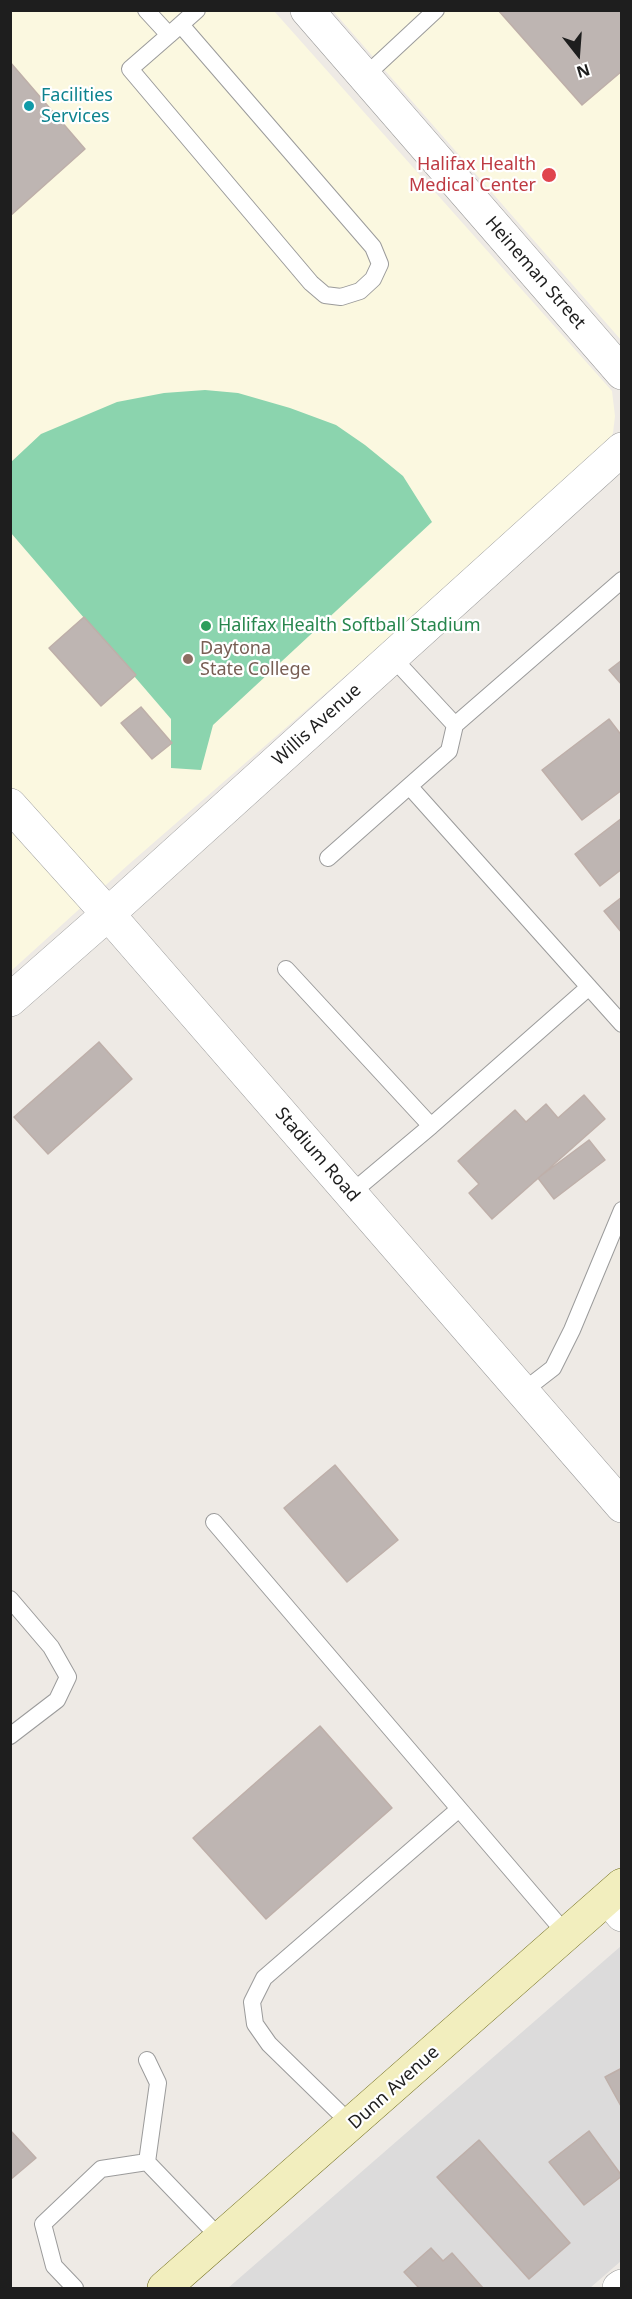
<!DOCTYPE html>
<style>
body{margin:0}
#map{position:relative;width:632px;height:2299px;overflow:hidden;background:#eeeae5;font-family:"Noto Sans",sans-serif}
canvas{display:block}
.frame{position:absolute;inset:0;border:12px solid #1e1e1e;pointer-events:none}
.north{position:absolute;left:548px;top:24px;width:60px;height:60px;-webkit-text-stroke:4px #fff;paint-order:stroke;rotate:163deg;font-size:16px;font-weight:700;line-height:24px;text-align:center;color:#1e1e1e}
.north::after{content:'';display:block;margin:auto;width:21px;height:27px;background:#1e1e1e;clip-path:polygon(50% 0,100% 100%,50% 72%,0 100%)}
</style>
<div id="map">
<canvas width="632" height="2299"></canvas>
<div class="frame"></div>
<div class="north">N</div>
</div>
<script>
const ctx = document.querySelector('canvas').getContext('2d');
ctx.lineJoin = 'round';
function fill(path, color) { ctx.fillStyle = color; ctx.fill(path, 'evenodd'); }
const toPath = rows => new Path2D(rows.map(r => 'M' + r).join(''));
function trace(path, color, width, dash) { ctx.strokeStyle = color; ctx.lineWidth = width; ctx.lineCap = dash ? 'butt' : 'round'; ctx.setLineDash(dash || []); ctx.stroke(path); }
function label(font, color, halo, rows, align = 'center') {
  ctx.font = font + ' "Noto Sans",sans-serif'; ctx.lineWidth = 4.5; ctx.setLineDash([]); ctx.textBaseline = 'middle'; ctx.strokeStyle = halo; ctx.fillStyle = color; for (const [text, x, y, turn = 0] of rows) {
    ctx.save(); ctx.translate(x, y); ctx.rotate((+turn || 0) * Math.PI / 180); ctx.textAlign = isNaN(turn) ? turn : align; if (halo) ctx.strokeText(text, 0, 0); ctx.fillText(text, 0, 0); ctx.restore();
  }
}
const residential = toPath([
 [621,1946,621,2261,590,2288,228,2288]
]);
const education = toPath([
 [11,11,274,11,612,391,615,416,613,433,603,452,128,865,11,971],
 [333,11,621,11,621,340]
]);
const pitch = toPath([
 [205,390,238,393,290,408,336,425,365,445,403,476,432,522,213,725,201,770,171,768,171,719,11,533,10,463,41,434,117,402,164,393]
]);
const building = toPath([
 [498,10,622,10,622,71,582,105,498,10],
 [10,62,85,149,10,216,10,62],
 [84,617,136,675,101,706,49,648,84,617],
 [622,660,622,685,609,670,622,660],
 [141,707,172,743,152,759,121,723,141,707],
 [609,719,622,736,622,790,582,820,542,770,609,719],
 [622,818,622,869,600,886,575,854,622,818],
 [622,897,622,933,604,911,622,897],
 [99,1042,132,1079,48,1154,14,1117,99,1042],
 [584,1095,605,1119,492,1219,469,1193,479,1184,458,1161,515,1110,526,1122,546,1104,558,1118,584,1095],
 [589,1140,605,1160,554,1199,538,1178,589,1140],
 [335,1465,398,1540,347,1582,284,1508,335,1465],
 [320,1726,392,1808,266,1919,193,1838,320,1726],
 [622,2068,622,2108,605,2077,622,2068],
 [10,2130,36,2158,10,2180,10,2130],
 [589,2131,622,2176,584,2205,549,2162,589,2131],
 [479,2140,570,2243,529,2279,437,2177,479,2140],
 [431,2248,443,2261,452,2253,483,2288,419,2288,404,2272,431,2248]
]);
const service = toPath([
 [146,10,169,35,197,10],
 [169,35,130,69,311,283,325,295,341,297,360,291,373,279,380,264,373,247,181,25],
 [364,77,436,10],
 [392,657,455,725,622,580],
 [410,787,622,1024],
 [328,858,449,751,455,725],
 [286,969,431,1126],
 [350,1194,431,1126,589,987],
 [522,1392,553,1368,572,1330,622,1210],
 [214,1522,567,1935],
 [10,1599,51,1647,68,1677,57,1700,10,1736],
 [352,2125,269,2044,255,2024,252,2002,264,1978,459,1809],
 [147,2162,221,2239],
 [147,2162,158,2083,147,2060],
 [75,2288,54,2266,43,2224,101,2169,147,2162]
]);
const minor = toPath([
 [307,10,622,373],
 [10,805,108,914,622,1506],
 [10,1000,108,914,622,449],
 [608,1898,622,1915],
 [619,2288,622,2286]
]);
const secondary = toPath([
 [164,2288,622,1885]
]);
const markers = [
 [29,106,6,"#0f9aa8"],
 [549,175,8,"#e0444e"],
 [206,626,6,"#2e9e5b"],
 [188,659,6,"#8d6e63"]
];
const cultureNames = [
 ["Facilities",41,96],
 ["Services",41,117]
];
const healthNames = [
 ["Halifax Health",536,165],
 ["Medical Center",536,186]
];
const streetNames = [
 ["Heineman Street",535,273,49],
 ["Willis Avenue",317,725,-42],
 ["Stadium Road",317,1155,49],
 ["Dunn Avenue",394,2088,-42]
];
const leisureNames = [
 ["Halifax Health Softball Stadium",218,626]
];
const educationNames = [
 ["Daytona",200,649],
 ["State College",200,670]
];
fill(residential, '#dcdbdb');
fill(education, '#fbf8e0');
fill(pitch, '#8bd4ae');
fill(building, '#beb5b2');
trace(building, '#beafa9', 1.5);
trace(service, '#9b9b9b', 18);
trace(minor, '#9b9b9b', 34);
trace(secondary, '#696611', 34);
trace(service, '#fff', 16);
trace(minor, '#fff', 33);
trace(secondary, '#f2eebe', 33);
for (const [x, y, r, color] of markers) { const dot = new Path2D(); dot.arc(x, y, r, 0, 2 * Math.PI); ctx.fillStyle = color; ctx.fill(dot); trace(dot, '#fff', 2); }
label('18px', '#0d838f', '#fff', cultureNames, 'left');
label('18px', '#be3a42', '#fff', healthNames, 'right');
label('18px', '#1e1e1e', '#fff', streetNames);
label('18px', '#27864d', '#fff', leisureNames, 'left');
label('18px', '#785e54', '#fff', educationNames, 'left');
</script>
